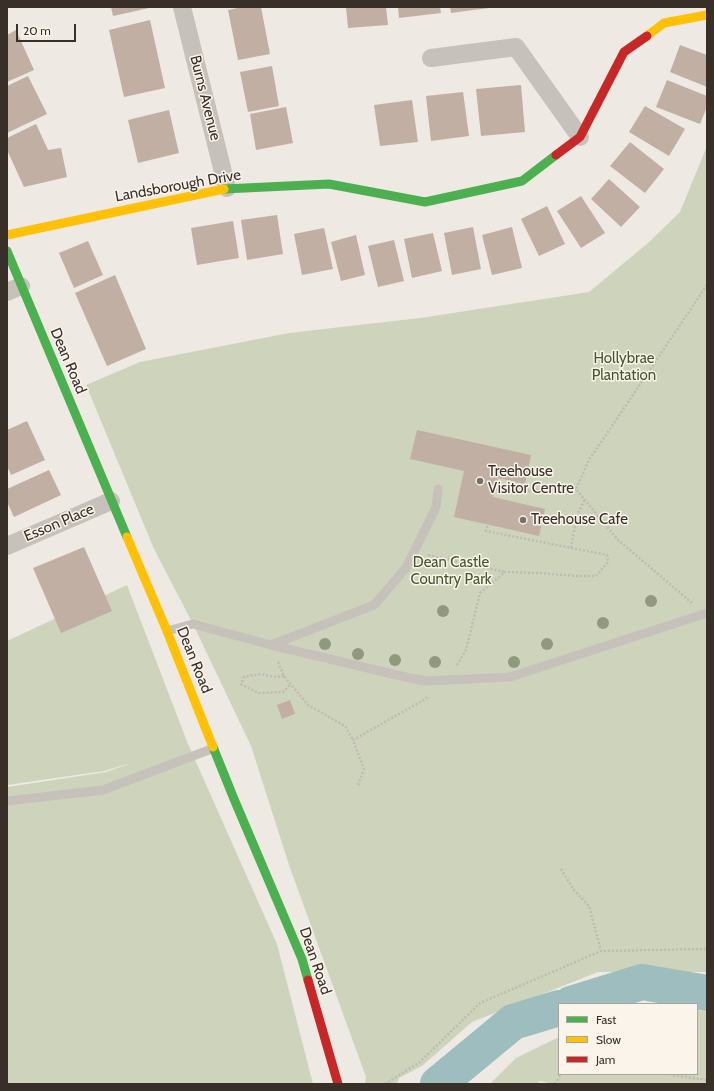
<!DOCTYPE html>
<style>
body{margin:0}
#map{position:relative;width:714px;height:1091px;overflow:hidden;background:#eee9e3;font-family:Cabin,sans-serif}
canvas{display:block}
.frame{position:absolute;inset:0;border:8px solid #382f29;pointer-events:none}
.legend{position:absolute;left:558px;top:1003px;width:140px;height:72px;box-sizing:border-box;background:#faf4ea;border:1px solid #aca59d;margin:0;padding:5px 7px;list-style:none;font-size:12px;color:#382f29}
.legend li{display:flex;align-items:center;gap:8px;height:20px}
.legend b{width:20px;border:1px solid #aca59d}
.scale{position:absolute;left:16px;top:24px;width:60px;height:18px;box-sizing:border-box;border:2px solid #382f29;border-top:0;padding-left:5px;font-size:12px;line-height:14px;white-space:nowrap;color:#382f29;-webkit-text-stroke:3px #faf4ea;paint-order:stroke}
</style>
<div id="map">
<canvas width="714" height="1091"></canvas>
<div class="frame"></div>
<ul class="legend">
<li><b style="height:5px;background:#4caf50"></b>Fast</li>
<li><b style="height:5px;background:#ffc107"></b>Slow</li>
<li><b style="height:5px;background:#c62828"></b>Jam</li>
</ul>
<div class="scale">20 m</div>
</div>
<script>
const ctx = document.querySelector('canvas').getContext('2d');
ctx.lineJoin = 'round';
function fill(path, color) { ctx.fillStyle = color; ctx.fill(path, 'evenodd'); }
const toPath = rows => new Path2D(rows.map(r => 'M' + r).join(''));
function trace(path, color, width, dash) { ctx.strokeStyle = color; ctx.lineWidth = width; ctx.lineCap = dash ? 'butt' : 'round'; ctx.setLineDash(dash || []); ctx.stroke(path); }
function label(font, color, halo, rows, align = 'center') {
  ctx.font = font + ' Cabin,sans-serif'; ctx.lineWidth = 3; ctx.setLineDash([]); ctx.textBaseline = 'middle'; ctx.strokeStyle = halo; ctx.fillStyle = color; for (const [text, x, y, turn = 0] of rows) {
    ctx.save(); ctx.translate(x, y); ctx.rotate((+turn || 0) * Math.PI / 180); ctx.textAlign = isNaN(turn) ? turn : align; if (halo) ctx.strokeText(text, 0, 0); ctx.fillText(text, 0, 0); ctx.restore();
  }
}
const green = toPath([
 [707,146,707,972,598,972,472,1022,422,1066,399,1078,397,1084,365,1084,366,1077,289,865,251,746,193,624,154,549,86,385,140,362,289,333,420,318,589,292,648,243,680,212],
 [127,585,188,744,277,944,313,1084,7,1084,7,787,106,772,131,763,104,771,7,785,7,641],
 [697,1010,707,1012,707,1084,554,1084,540,1081,536,1084,490,1084,516,1058,559,1037,559,1074,697,1074]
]);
const river = toPath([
 [571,1004,642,982,707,993],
 [438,1084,513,1022,559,1008]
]);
const building = toPath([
 [111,7,149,7,149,8,113,16],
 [242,7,261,7,270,54,238,60,228,10],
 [346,7,386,7,388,25,348,28],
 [398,7,440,7,441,13,399,18],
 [450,7,489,7,489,8,451,13],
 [150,20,165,88,124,97,109,30],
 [16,30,34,70,7,82,7,35],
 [680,45,707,55,707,87,670,72],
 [272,66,279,106,248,112,240,72],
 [28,76,47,114,7,133,7,86],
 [667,80,707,96,707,107,700,124,656,107],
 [521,85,525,132,481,136,476,89],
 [463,92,469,136,431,141,426,96],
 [412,100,418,142,380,146,374,105],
 [645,106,685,129,669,156,629,132],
 [286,107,293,143,256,150,250,114],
 [169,110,179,153,138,163,128,120],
 [36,124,48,150,61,148,67,177,24,187,7,150,7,138],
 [630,142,664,169,645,193,610,166],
 [609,179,640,207,621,227,591,199],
 [581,196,605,233,581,248,557,211],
 [547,206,565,244,539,256,521,219],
 [277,215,283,254,247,260,241,220],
 [233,221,239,258,197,265,191,228],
 [473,227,481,269,452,275,444,233],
 [512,227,522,268,492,275,482,235],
 [324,228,333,269,302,275,294,234],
 [433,233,442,271,412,278,404,239],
 [356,235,365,275,341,281,331,242],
 [394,240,404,281,378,287,368,246],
 [88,241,103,275,74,288,59,253],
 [115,275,146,349,107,366,75,293],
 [27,421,45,460,11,475,7,466,7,430],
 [417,430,531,455,525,484,498,478,493,497,545,509,539,536,454,517,464,471,410,459],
 [49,470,61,495,14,517,7,502,7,489],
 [84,547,112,611,61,633,33,568],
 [290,700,295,714,282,719,277,705]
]);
const path = toPath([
 [496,489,516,492,529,491,549,487,576,489],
 [571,548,577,516,585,499],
 [428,555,505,572],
 [692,603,617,539,576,489,589,460,707,285],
 [278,662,284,676,308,705,345,726,353,740],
 [457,665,466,650,480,593,505,572,539,573,576,576,596,576,608,562,607,555,486,531,488,524],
 [284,676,276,677,260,674,244,677,241,684,258,693,283,692,290,685],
 [358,785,364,769,353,740,422,701,429,696],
 [561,869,573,889,589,906,601,951],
 [665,1074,707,1080],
 [385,1084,420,1062,480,1003,601,951,707,949],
 [555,1084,561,1074]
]);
const lane = toPath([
 [167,631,193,624,271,645,401,676,425,681,510,677,707,613],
 [271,645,374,605,406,568,436,507,438,489],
 [7,801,103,790,214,748]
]);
const street = toPath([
 [182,7,227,188],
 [431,58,516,47,580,137],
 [7,292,21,286],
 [7,546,111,501]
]);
const fast = toPath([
 [224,189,329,184,425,202,522,181,556,155],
 [7,251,127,537],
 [213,747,234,799,302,959,308,980]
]);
const slow = toPath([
 [647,36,664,23,707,15],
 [7,235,224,189],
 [127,537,167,631,213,747]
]);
const jam = toPath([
 [556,155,580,137,624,52,647,36],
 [308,980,338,1084]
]);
const trees = [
 [651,601],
 [443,611],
 [603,623],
 [325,644],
 [547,644],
 [358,654],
 [395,660],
 [435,662],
 [514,662]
];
const markers = [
 [480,481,4,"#78706a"],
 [523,520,4,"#78706a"]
];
const streetNames = [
 ["Burns Avenue",205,98,76],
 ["Landsborough Drive",178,186,-10],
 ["Dean Road",68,361,67],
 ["Esson Place",59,523,-23],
 ["Dean Road",194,660,68],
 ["Dean Road",315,961,71]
];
const parkNames = [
 ["Hollybrae",624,359],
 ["Plantation",624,376],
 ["Dean Castle",451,563],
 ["Country Park",451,580]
];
const poiNames = [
 ["Treehouse",488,472],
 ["Visitor Centre",488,489],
 ["Treehouse Cafe",531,520]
];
fill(green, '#ced4bc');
trace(river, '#9ebdbf', 36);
fill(building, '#c1afa4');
trace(path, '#c0bab3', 2.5, [2, 2]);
trace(lane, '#c7c1bb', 9);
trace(street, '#c7c1bb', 18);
trace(fast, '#4caf50', 9);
trace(slow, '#ffc107', 9);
trace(jam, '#c62828', 9);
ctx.fillStyle = '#90997e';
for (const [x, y] of trees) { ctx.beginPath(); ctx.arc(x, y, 6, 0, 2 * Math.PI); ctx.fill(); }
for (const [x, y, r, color] of markers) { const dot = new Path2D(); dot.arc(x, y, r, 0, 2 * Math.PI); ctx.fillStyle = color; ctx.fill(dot); trace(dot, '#faf4ea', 1.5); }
label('15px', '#382f29', '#faf4ea', streetNames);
label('15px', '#44572c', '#faf4ea', parkNames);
label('15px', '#382f29', '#faf4ea', poiNames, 'left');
</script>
